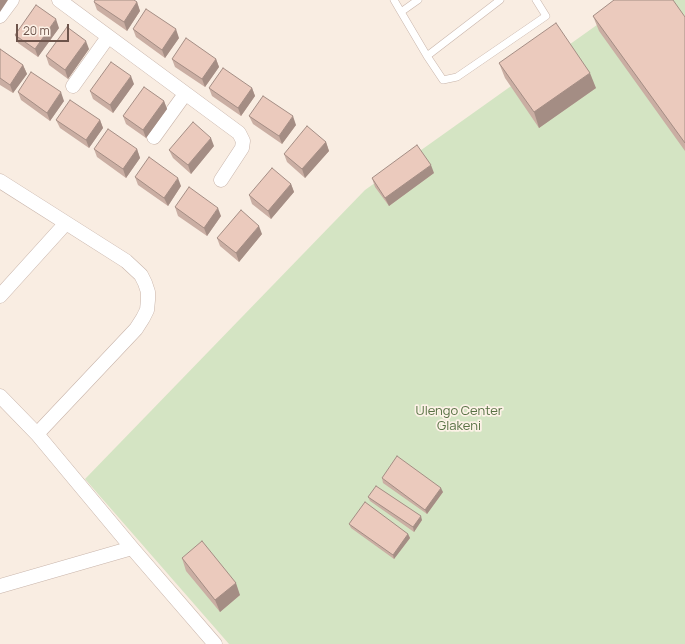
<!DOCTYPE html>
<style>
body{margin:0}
#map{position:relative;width:685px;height:644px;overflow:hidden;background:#f9ede2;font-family:Manrope,sans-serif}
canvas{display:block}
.scale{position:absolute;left:16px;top:24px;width:53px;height:18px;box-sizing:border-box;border:2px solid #6d544b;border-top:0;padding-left:5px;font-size:12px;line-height:14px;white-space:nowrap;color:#6d544b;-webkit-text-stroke:3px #fdf2e7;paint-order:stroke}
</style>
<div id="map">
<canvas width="685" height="644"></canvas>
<div class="scale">20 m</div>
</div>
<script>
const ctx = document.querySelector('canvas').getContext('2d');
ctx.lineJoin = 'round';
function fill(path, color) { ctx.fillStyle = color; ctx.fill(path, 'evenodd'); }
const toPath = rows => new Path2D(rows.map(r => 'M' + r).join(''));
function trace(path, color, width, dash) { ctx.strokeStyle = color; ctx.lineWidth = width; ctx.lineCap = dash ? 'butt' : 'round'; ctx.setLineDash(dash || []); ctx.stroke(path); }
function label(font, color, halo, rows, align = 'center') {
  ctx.font = font + ' Manrope,sans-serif'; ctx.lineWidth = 3.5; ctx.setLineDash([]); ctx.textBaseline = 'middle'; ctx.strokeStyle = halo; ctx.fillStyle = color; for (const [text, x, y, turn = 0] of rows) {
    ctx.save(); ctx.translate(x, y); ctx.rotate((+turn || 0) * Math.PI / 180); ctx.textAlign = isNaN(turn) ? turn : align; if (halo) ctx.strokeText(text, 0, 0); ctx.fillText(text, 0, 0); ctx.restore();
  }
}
const green = toPath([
 [632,0,685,0,685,644,229,644,85,479,365,190]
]);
const service = toPath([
 [394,0,401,12,418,0],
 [401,12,427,56,500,0],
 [427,56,443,80,457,77,546,16,536,0]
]);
const minor = toPath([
 [59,0,239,133,243,141,242,148,221,180],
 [0,16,12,0],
 [73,86,108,37],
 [154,137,185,94],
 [0,181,126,261,141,275,145,283,148,292,148,300,147,310,143,318,136,329,37,434],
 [0,296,66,223],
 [0,396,37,434,132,548,215,644],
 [0,586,132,548]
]);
const wall = toPath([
 [94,2,137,2,140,11,127,31,97,10],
 [593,16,685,17,685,151,599,31],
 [59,28,38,57,18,43,15,35],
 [133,29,179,38,165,58,136,37],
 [0,49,23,65,27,74,13,93,0,85],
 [89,49,68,79,49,65,46,56],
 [172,59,216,59,219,67,205,87,175,67],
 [499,63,596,88,539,128,505,78],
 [134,84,113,113,93,99,90,91],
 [209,88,252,88,255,96,241,116,212,96],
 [18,92,64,101,50,121,21,100],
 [164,101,167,109,146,138,126,124,123,116],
 [249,116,296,125,282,144,253,124],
 [56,120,100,120,103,128,89,148,60,128],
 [326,142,329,151,305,178,287,162,284,154],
 [214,146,191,174,173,158,169,150],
 [94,149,137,149,140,158,126,178,97,157],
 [434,173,389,206,375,187,372,178],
 [135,177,181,186,168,206,138,185],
 [291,184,294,192,271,219,252,204,249,195],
 [175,207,221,216,207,236,178,216],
 [262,234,239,262,220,246,217,238],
 [382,478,443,492,427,514,383,483],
 [368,497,422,520,414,532,370,501],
 [349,524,408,534,410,538,394,559,351,528],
 [182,558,240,595,220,612,186,571]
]);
const shadedWall = toPath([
 [0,0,8,0,0,12],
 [137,2,140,11,127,31,124,22],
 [56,19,59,28,38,57,35,49],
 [176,29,179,38,165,58,162,50],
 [86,41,89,49,68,79,65,70],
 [216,59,219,67,205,87,202,79],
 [23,65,27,74,13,93,10,85],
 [590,73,596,88,539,128,534,112],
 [131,76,134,84,113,113,110,105],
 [252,88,255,96,241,116,238,108],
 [61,92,64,101,50,121,47,113],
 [164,101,167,109,146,138,143,130],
 [293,116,296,125,282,144,279,136],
 [100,120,103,128,89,148,86,140],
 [211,138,214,146,191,174,188,165],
 [326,142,329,151,305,178,302,169],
 [137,149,140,158,126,178,123,169],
 [431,165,434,173,389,206,385,198],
 [178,178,181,186,168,206,164,198],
 [291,184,294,192,271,219,268,211],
 [218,208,221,216,207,236,204,228],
 [259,226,262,234,239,262,236,253],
 [441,488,443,492,427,514,425,510],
 [421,516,422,520,414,532,413,527],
 [408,534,410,538,394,559,393,555],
 [236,583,240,595,220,612,215,600]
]);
const building = toPath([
 [95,0,134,0,137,2,124,22,94,2,95,0],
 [614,0,673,0,685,17,685,143,593,16,614,0],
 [36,5,56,19,35,49,15,35,36,5],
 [146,9,176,29,162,50,133,29,146,9],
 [556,23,590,73,534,112,499,63,556,23],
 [67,27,86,41,65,70,46,56,67,27],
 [186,38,216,59,202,79,172,59,186,38],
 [0,49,23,65,10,85,0,78,0,49],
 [111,62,131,76,110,105,90,91,111,62],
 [223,68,252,88,238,108,209,88,223,68],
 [31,72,61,92,47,113,18,92,31,72],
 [144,87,164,101,143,130,123,116,144,87],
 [263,96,293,116,279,136,249,116,263,96],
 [70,100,100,120,86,140,56,120,70,100],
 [193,122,211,138,188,165,169,150,193,122],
 [307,126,326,142,302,169,284,154,307,126],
 [108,129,137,149,123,169,94,149,108,129],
 [417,145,431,165,385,198,372,178,417,145],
 [149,157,178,178,164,198,135,177,149,157],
 [272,168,291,184,268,211,249,195,272,168],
 [189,187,218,208,204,228,175,207,189,187],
 [241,210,259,226,236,253,217,238,241,210],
 [397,456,441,488,425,510,382,478,397,456],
 [376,486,421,516,413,527,368,497,376,486],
 [365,502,408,534,393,555,349,524,365,502],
 [202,541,236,583,215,600,182,558,202,541]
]);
const parkNames = [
 ["Ulengo Center",459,411],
 ["Glakeni",459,426]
];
fill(green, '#d4e4c3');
trace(service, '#c8b4aa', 8);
trace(minor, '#c8b4aa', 15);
trace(service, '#fff', 7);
trace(minor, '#fff', 14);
fill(wall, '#caaea3');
fill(shadedWall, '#a48d84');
fill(building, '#ebcabd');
trace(building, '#a48d84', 1);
label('13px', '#587245', '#fdf2e7', parkNames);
</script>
